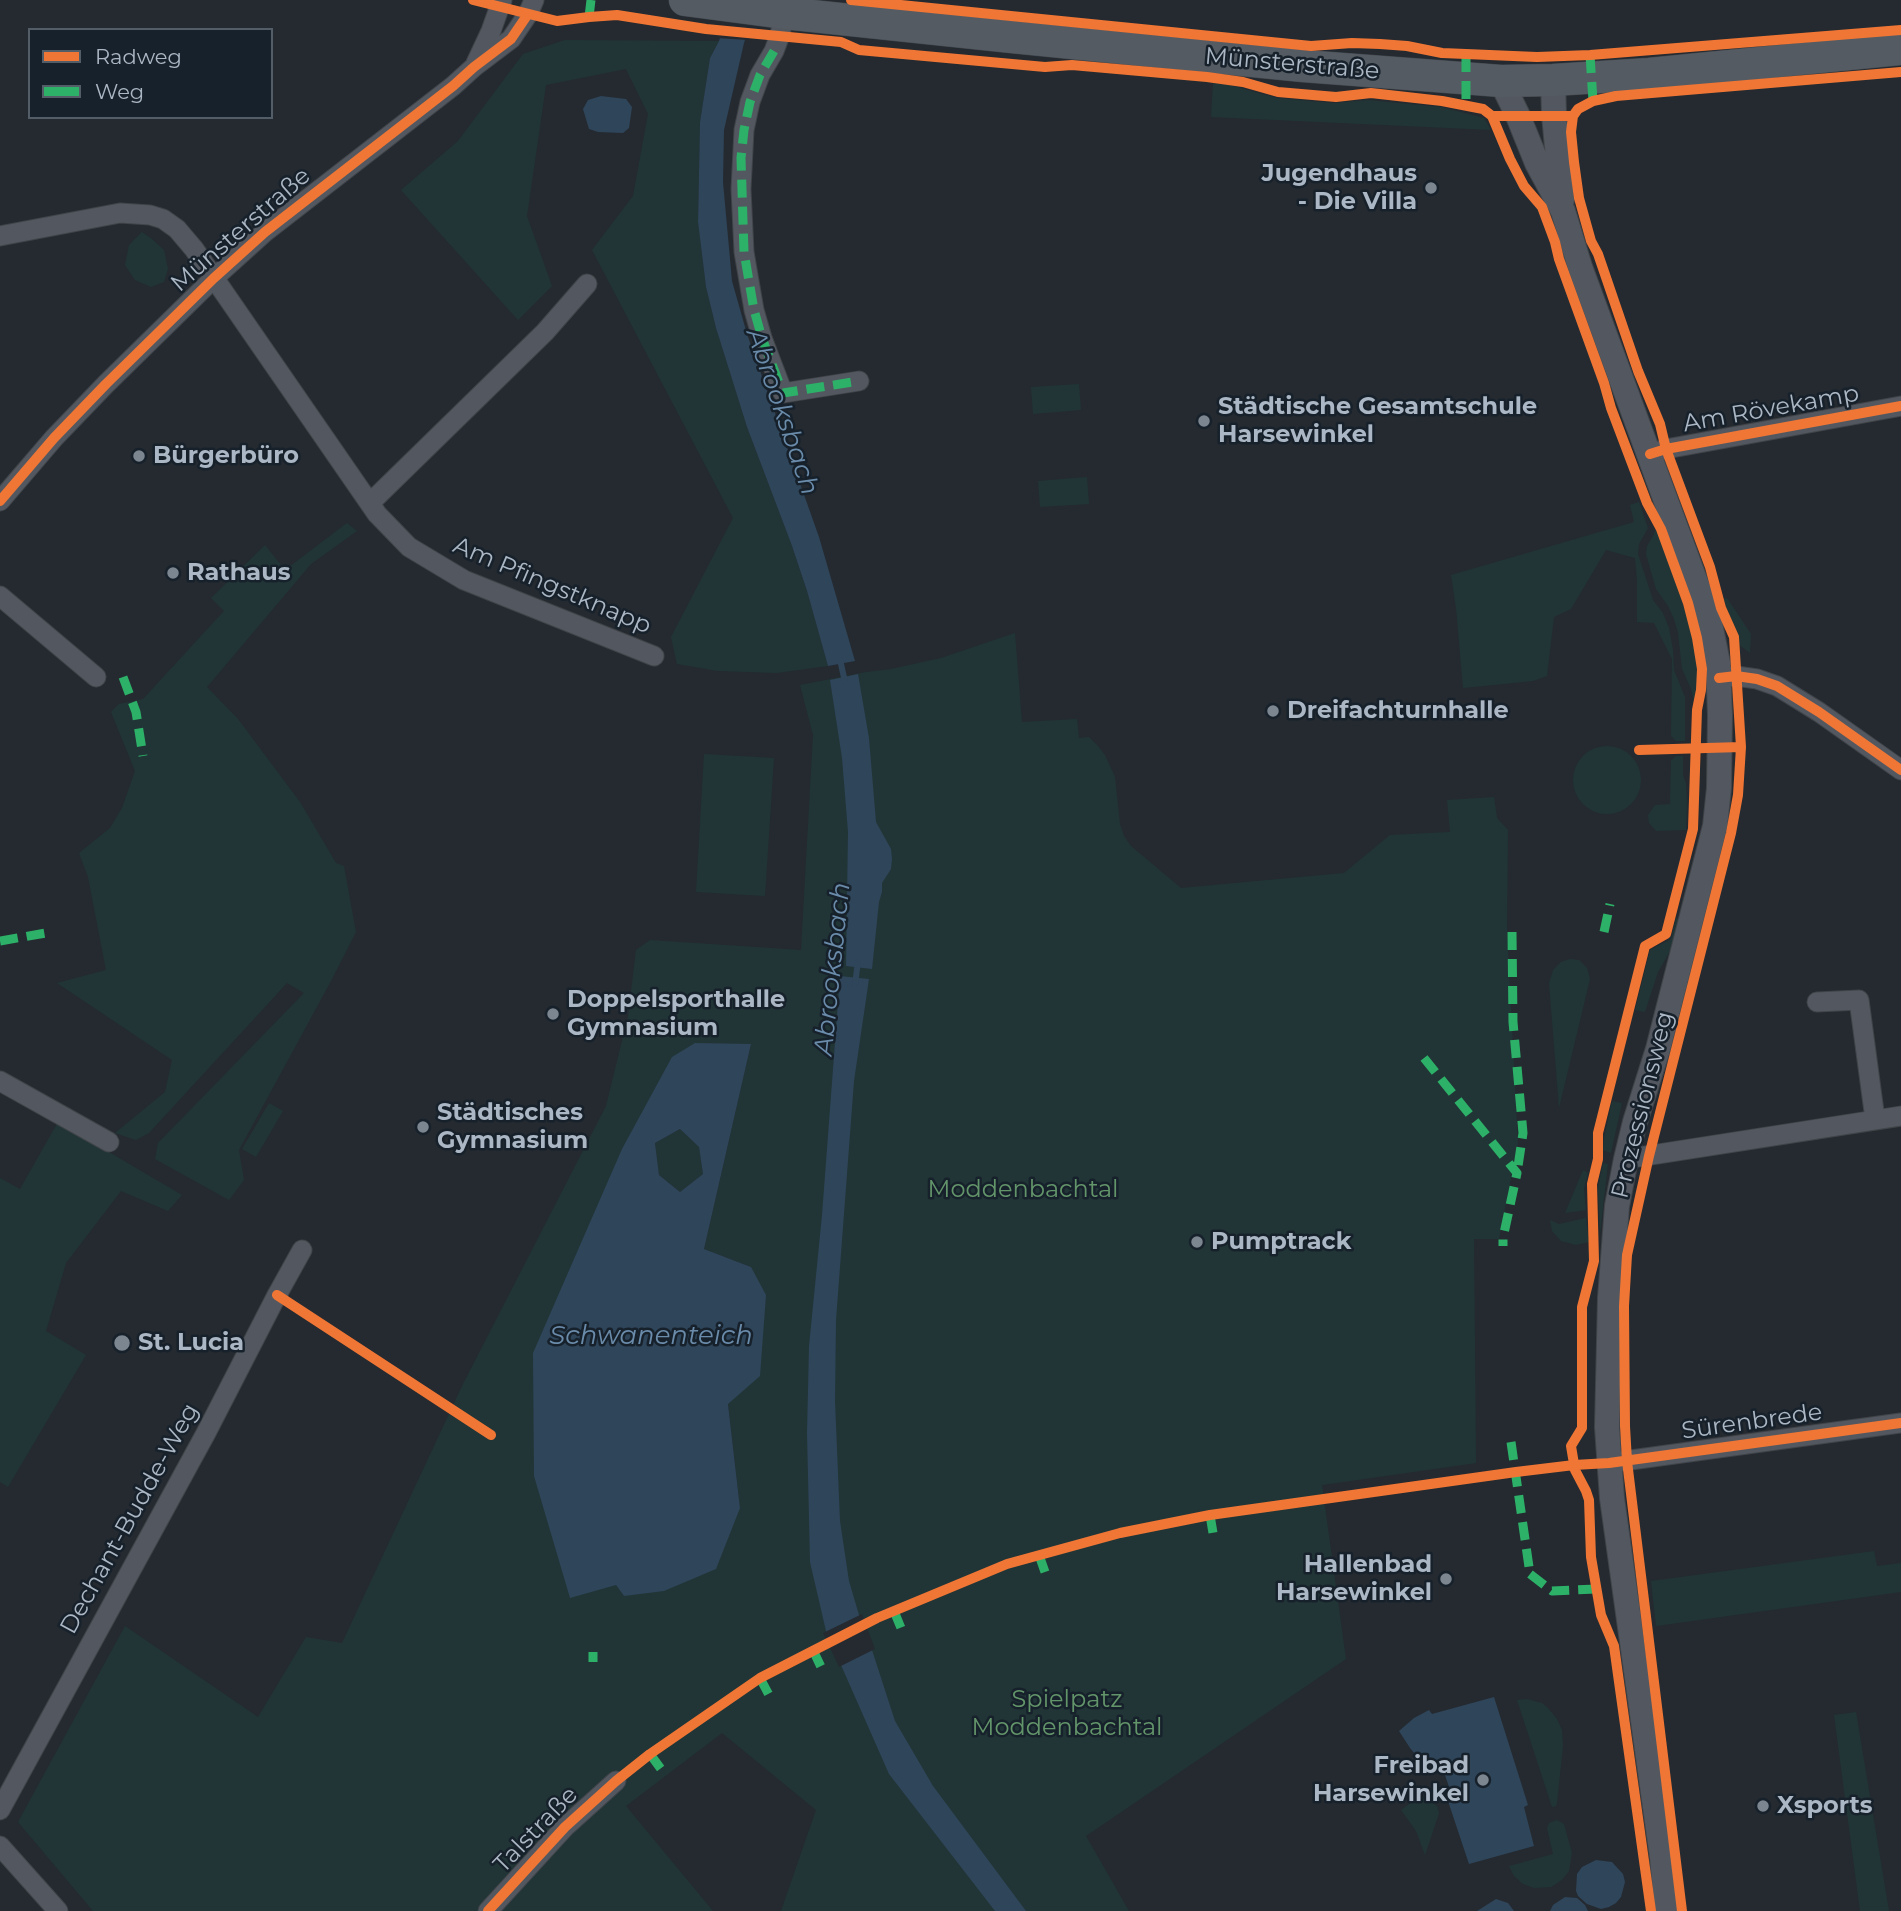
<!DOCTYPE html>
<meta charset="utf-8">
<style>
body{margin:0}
#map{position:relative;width:1901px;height:1911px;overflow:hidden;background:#242a30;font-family:Montserrat,sans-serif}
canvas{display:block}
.legend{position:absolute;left:28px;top:28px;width:245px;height:91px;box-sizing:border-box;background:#17212b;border:2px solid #525d68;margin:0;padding:9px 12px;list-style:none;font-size:21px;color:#abb7c4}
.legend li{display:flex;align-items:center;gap:14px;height:35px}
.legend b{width:35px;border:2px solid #525d68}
</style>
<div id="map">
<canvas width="1901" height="1911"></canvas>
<ul class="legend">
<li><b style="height:9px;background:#f07635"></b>Radweg</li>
<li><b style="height:9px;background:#2db169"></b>Weg</li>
</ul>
</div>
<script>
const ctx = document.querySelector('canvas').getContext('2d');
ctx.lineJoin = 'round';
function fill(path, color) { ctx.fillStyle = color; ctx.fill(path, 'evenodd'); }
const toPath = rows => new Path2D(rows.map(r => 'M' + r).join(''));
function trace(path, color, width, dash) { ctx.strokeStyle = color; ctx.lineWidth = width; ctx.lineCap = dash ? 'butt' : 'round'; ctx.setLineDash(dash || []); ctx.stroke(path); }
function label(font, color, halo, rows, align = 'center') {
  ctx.font = font + ' Montserrat,sans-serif'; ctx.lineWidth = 5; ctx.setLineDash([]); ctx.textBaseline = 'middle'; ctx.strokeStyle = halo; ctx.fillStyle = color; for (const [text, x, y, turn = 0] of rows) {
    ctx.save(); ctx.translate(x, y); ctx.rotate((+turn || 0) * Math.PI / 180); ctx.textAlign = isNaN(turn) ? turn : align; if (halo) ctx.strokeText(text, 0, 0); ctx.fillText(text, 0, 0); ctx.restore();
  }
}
const green = toPath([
 [565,40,719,41,710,58,700,122,698,222,706,287,716,328,747,427,792,546,807,591,828,666,777,673,718,671,677,664,671,637,733,518,592,250,633,196,648,114,626,69,546,85,527,216,552,286,518,320,401,190,458,141,523,54],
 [1213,83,1226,84,1277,98,1333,103,1368,100,1441,107,1484,118,1491,130,1211,117],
 [142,232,152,239,164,250,168,269,164,282,151,287,135,280,125,265,129,245],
 [1079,384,1081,410,1033,414,1031,387],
 [1087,477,1089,504,1040,507,1038,481],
 [1639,502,1648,528,1639,544,1638,554,1653,600,1663,613,1669,628,1673,650,1674,670,1685,697,1685,741,1676,741,1671,736,1672,659,1654,623,1637,622,1637,579,1635,558,1606,550,1571,609,1554,617,1547,676,1533,681,1463,688,1456,608,1451,575,1634,522,1630,505],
 [347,523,357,531,311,564,207,687,238,719,300,802,336,863,344,866,356,932,331,981,239,1150,244,1180,229,1200,155,1159,158,1143,304,993,287,983,149,1133,136,1140,115,1133,165,1092,172,1060,57,983,106,970,88,877,79,853,110,828,122,808,135,771,111,712,119,704,143,699,224,611,211,598,265,545,285,570],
 [1656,528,1682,598,1692,631,1699,676,1695,705,1691,689,1682,669,1678,633,1674,619,1668,606,1656,589,1646,554,1647,546,1653,536],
 [1727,598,1751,634,1750,653,1738,644,1734,630,1721,600],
 [1015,633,1022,722,1077,719,1079,738,1089,737,1098,746,1105,755,1115,777,1120,824,1124,836,1131,846,1181,888,1344,873,1390,835,1450,832,1447,800,1494,797,1497,818,1508,830,1507,929,1518,1143,1499,1239,1474,1239,1476,1463,1322,1485,1346,1659,1086,1836,1129,1911,781,1911,816,1810,722,1733,626,1806,713,1911,93,1911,18,1822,125,1626,258,1717,306,1637,342,1643,463,1384,606,1106,628,1016,636,950,650,940,801,950,813,735,800,685,866,672,891,669,941,658],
 [751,1044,704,1249,751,1267,760,1375,728,1403,740,1508,624,1596,616,1585,622,1149],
 '1573 780a34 34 0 1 1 68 0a34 34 0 1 1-68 0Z',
 [704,754,774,758,765,896,696,892],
 [1676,756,1683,756,1683,775,1686,784,1687,805,1686,830,1656,831,1649,823,1648,815,1655,805,1670,804,1671,760],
 [1676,918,1680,919,1673,946,1658,972,1645,1012,1635,1010,1650,950,1671,939],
 [1570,959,1579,960,1587,968,1590,979,1559,1108,1549,983,1553,970,1561,962],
 [1612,1101,1622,1103,1611,1153,1603,1150,1604,1138],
 [269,1103,283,1111,256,1157,242,1149],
 [58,1122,182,1195,168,1211,121,1191,66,1263,46,1331,86,1355,8,1487,0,1482,0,1178,20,1189],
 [680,1129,699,1147,703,1174,680,1192,659,1175,655,1143],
 [1603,1163,1608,1164,1600,1234,1598,1188],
 [1583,1170,1588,1173,1584,1188,1586,1210,1565,1213],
 [1586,1218,1589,1242,1576,1245,1561,1241,1552,1231,1550,1220,1559,1224],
 [1874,1551,1877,1566,1901,1563,1901,1592,1656,1626,1651,1581],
 [1527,1699,1542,1703,1548,1708,1557,1719,1562,1730,1563,1746,1557,1803,1556,1806,1552,1807,1517,1700],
 [1856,1712,1889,1911,1860,1911,1834,1715],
 [1425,1798,1437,1806,1439,1813,1425,1855,1416,1831,1401,1810,1413,1801],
 [1557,1820,1564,1824,1572,1853,1569,1871,1562,1880,1551,1887,1534,1888,1523,1884,1514,1876,1509,1866,1553,1854,1547,1828,1549,1823]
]);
const water = toPath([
 [731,0,757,0,744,43,724,130,723,182,732,281,747,334,819,537,855,661,828,666,807,591,792,546,747,427,716,328,706,287,698,222,700,122,710,58,719,41],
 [601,96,626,99,632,107,629,128,623,133,598,132,589,129,583,109,588,100],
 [858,674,869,738,876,822,891,849,892,859,891,869,882,883,882,892,879,902,872,969,846,966,848,832,842,758,830,680],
 [840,976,869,979,854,1081,836,1320,835,1401,840,1521,849,1581,859,1615,872,1650,895,1721,933,1786,1026,1911,995,1911,889,1774,826,1631,810,1562,807,1433,809,1346,822,1215],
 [695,1043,751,1044,704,1249,751,1267,766,1295,760,1376,728,1404,740,1508,716,1569,664,1591,624,1596,616,1585,570,1598,534,1476,533,1353,622,1149,672,1057],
 [680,1129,699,1147,703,1174,680,1192,659,1175,655,1143],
 [1494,1697,1528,1805,1524,1807,1534,1846,1469,1864,1446,1795,1451,1793,1441,1763,1439,1761,1434,1761,1426,1767,1410,1748,1399,1731,1414,1718,1429,1710,1432,1714],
 [1596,1860,1612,1862,1623,1874,1625,1882,1621,1897,1616,1903,1609,1907,1601,1909,1587,1904,1578,1896,1576,1891,1577,1874,1582,1867],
 [1565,1897,1577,1898,1585,1905,1588,1911,1550,1911,1553,1905],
 [1496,1899,1508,1903,1514,1911,1477,1911]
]);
const pier = toPath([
 [728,0,761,0,748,40,716,38],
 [862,1614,875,1649,839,1667,823,1633]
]);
const stream = toPath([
 [839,655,845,682],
 [855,985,858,961]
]);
const minor = toPath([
 [784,13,780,35,774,51,760,75,750,102,744,130,741,189,744,252,754,310,762,338,783,393,859,381],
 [476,63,491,31,502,0],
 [0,236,120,213,150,215,163,219,177,229,194,249,377,514,409,547,464,580,654,656],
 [1650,454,1666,449,1901,406],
 [0,501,54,438,106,384,214,278,265,232,453,86,474,67,511,39,528,14,534,0],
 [370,503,545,332,587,284],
 [0,596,96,677],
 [1719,678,1736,676,1757,679,1777,686,1819,712,1901,770],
 [1817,1002,1859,1000,1875,1119],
 [0,1081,109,1142],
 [1626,1159,1901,1116],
 [1609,1463,1901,1423],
 [0,1810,206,1433,277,1295,302,1250],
 [0,1846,58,1911],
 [488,1911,565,1827,616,1781]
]);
const tertiary = toPath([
 [1553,80,1554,115,1562,200],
 [1501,81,1518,116,1537,163,1563,211,1580,267,1709,618,1718,663,1720,715,1719,788,1715,826,1658,1049,1635,1122,1626,1159,1617,1206,1610,1298,1607,1427,1612,1498,1662,1857,1667,1911]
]);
const primary = toPath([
 [685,0,784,13,1012,37,1303,66,1501,81,1553,80,1649,74,1901,49]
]);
const quiet = toPath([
 [589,17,591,0],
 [774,51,760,75,750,102,744,130,741,158,744,252,754,310,762,338,783,393,859,381],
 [1466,54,1466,104],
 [1590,55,1593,101],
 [123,677,136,712,143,756],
 [1512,932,1513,1022,1523,1133,1517,1173],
 [1604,932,1610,904],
 [0,941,46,933],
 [1424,1058,1517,1173,1503,1238,1503,1246],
 [1511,1442,1530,1574,1529,1575],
 [1210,1515,1213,1533],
 [1039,1555,1045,1572],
 [1530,1574,1552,1591,1596,1589],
 [894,1611,901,1628],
 [813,1650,821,1667],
 [593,1662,593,1652],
 [760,1678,769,1695],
 [650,1754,661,1769]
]);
const cycleway = toPath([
 [473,0,557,21,589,17,617,15,706,29,841,42,859,50,1045,67,1072,65,1207,77,1243,82,1278,92,1336,97,1371,93,1442,101,1483,109,1492,116,1573,116,1578,109,1593,101,1616,96,1901,72],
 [851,0,1311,46,1352,43,1380,44,1407,46,1442,53,1537,57,1590,55,1901,30],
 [1492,116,1510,159,1524,186,1542,207,1555,242,1559,259,1604,383,1611,408,1647,503,1661,529,1688,603,1697,638,1702,669,1701,690,1697,710,1693,829,1666,934,1645,946,1598,1133,1598,1159,1592,1184,1594,1261,1582,1307,1582,1428,1571,1446,1575,1470,1586,1491,1589,1500,1591,1557,1601,1615,1614,1646,1651,1911],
 [1573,116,1571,132,1574,162,1579,198,1591,241,1598,254,1638,371,1660,424,1666,449,1710,567,1721,608,1734,637,1741,747,1738,795,1731,833,1649,1156,1627,1255,1624,1306,1625,1426,1627,1461,1682,1911],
 [1650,454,1666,449,1901,406],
 [0,501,54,438,106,384,214,278,265,232,453,86,474,67,511,39,528,14],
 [1719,678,1736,676,1757,679,1777,686,1819,712,1901,770],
 [1639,750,1741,747],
 [277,1295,491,1435],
 [488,1911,565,1827,616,1781,650,1754,760,1678,877,1618,1007,1564,1120,1533,1210,1515,1516,1472,1574,1465,1609,1463,1901,1423]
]);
const markers = [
 [1431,188,7,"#7c8690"],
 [1204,421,7,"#7c8690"],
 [139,456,7,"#7c8690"],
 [173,573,7,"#7c8690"],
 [1273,711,7,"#7c8690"],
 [553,1014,7,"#7c8690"],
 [423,1127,7,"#7c8690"],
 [1197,1242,7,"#7c8690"],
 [122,1343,9,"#7c8690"],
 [1446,1579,7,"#7c8690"],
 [1483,1780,7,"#7c8690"],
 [1763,1806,7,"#7c8690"]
];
const streetNames = [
 ["Münsterstraße",1292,64,5],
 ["Münsterstraße",241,230,-41],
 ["Am Rövekamp",1771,409,-10],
 ["Am Pfingstknapp",552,586,23],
 ["Prozessionsweg",1643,1105,-76],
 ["Sürenbrede",1752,1422,-8],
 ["Dechant-Budde-Weg",130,1519,-61],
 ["Talstraße",536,1830,-46]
];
const poiNames = [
 ["Jugendhaus",1417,174,"right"],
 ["- Die Villa",1417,202,"right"],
 ["Städtische Gesamtschule",1218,407],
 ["Harsewinkel",1218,435],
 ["Bürgerbüro",153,456],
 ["Rathaus",187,573],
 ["Dreifachturnhalle",1287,711],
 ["Doppelsporthalle",567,1000],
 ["Gymnasium",567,1028],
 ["Städtisches",437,1113],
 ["Gymnasium",437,1141],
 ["Pumptrack",1211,1242],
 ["St. Lucia",138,1343],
 ["Hallenbad",1432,1565,"right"],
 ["Harsewinkel",1432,1593,"right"],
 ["Freibad",1469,1766,"right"],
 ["Harsewinkel",1469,1794,"right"],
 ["Xsports",1777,1806]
];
const parkNames = [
 ["Moddenbachtal",1023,1190],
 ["Spielpatz",1067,1700],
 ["Moddenbachtal",1067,1728]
];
const waterNames = [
 ["Abrooksbach",782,412,71],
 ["Abrooksbach",833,969,-84],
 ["Schwanenteich",651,1336]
];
fill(green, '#213536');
fill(water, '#2f455a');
fill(pier, '#242a30');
trace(stream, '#2f455a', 6);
trace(minor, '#404449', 21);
trace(tertiary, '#404449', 26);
trace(primary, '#41474d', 33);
trace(minor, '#535860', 19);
trace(tertiary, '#535860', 24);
trace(primary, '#555b62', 32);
trace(quiet, '#2db169', 9, [18, 9]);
trace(cycleway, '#f07635', 10);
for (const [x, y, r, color] of markers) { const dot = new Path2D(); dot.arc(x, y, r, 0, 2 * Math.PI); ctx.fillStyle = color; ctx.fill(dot); trace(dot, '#17212b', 2.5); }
label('24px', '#abb7c4', '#17212b', streetNames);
label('bold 24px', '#abb7c4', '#17212b', poiNames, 'left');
label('24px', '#63956a', '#17212b', parkNames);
label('italic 26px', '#6a8baa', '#17212b', waterNames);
</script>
